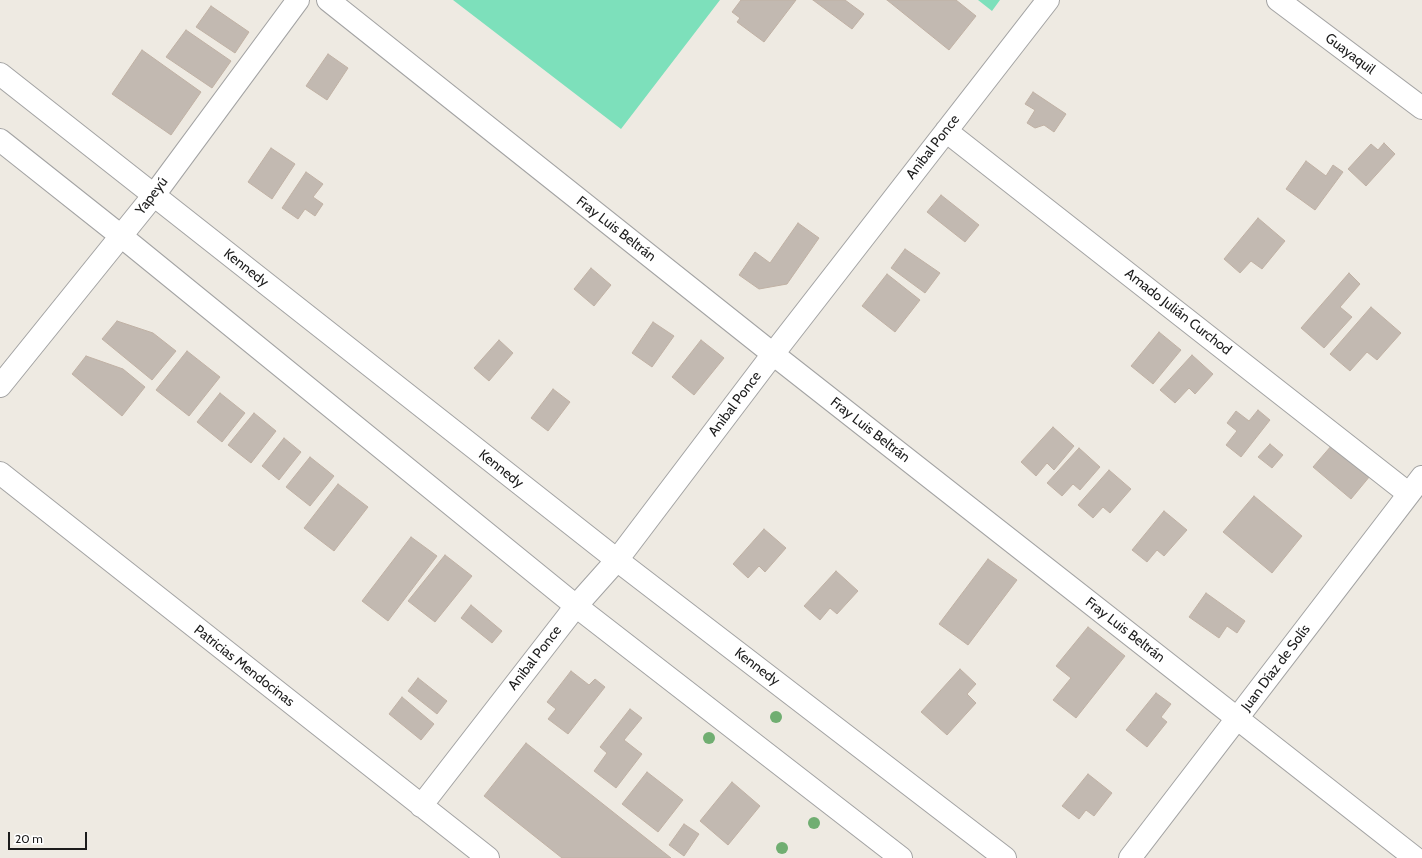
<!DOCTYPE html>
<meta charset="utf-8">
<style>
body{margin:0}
#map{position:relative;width:1422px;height:858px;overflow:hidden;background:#eeeae2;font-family:Cabin,sans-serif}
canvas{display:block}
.scale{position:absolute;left:8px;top:832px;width:79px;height:18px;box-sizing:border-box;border:2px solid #1c1c1c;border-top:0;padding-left:5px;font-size:12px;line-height:14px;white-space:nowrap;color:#1c1c1c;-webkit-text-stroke:3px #fff;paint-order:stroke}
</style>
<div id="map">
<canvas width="1422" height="858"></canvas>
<div class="scale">20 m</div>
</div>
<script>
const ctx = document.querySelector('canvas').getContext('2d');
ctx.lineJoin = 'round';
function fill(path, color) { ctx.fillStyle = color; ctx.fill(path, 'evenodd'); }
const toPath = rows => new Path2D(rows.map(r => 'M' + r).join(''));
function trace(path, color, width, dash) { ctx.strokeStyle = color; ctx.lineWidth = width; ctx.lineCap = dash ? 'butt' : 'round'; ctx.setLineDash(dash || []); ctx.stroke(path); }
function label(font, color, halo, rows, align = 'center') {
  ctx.font = font + ' Cabin,sans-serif'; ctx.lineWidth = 3; ctx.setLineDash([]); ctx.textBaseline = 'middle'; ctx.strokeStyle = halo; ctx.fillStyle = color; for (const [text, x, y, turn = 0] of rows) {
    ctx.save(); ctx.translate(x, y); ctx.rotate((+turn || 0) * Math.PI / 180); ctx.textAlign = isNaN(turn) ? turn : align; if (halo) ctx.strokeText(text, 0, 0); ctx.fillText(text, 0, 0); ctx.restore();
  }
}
const pitch = toPath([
 [453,0,720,0,621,129],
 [978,0,1000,0,992,11]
]);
const building = toPath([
 [741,0,796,0,764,42,737,22,740,18,732,12,741,0],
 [813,0,845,0,864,14,852,29,813,0],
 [887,0,956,0,976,16,949,50,887,0],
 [211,6,249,32,235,53,196,27,211,6],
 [186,30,231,61,212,88,166,57,186,30],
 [142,50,201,92,171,135,112,94,142,50],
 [328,54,348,68,327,100,306,86,328,54],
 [1033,92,1066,114,1054,132,1044,125,1035,128,1027,123,1035,110,1025,104,1033,92],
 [1384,143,1395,154,1366,186,1348,169,1371,144,1378,150,1384,143],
 [271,148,295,164,272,199,248,182,271,148],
 [1306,161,1326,176,1333,165,1343,172,1315,210,1286,189,1306,161],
 [306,172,323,184,313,197,323,204,315,216,305,209,298,219,282,208,306,172],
 [941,195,979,225,965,242,927,212,941,195],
 [1258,218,1285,241,1262,269,1251,261,1240,273,1224,259,1258,218],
 [798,223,819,238,787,284,759,289,739,275,755,252,770,263,798,223],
 [905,249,940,273,925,293,891,268,905,249],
 [591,268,611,285,594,306,574,289,591,268],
 [1349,273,1360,284,1340,307,1352,317,1324,348,1301,328,1349,273],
 [887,274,920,300,895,332,862,306,887,274],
 [1371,307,1401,333,1377,360,1367,352,1350,371,1330,354,1371,307],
 [117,321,153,333,176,351,152,380,102,339,117,321],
 [653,322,674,336,652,367,632,353,653,322],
 [1159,332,1181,350,1153,384,1131,366,1159,332],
 [499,340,513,353,489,381,474,368,499,340],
 [701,340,724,358,694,395,672,377,701,340],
 [187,351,220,377,189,416,156,390,187,351],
 [1192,355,1213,374,1195,394,1189,388,1175,403,1160,390,1192,355],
 [86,356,123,369,145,387,122,416,72,374,86,356],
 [553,389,570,402,548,431,531,418,553,389],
 [220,393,245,413,222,442,197,422,220,393],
 [1258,410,1270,420,1241,457,1226,445,1237,431,1227,423,1236,411,1249,421,1258,410],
 [254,413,276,431,251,463,228,445,254,413],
 [1053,427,1074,446,1054,470,1047,463,1036,476,1021,462,1053,427],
 [284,438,301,452,279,480,262,466,284,438],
 [1270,444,1283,455,1272,468,1258,457,1270,444],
 [1332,445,1370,476,1351,499,1313,467,1332,445],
 [1079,448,1100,467,1080,490,1073,484,1062,496,1047,483,1079,448],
 [310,457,334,476,310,506,286,487,310,457],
 [1109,470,1131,489,1110,513,1103,507,1093,518,1078,505,1109,470],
 [338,484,368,507,334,551,304,528,338,484],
 [1254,496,1302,536,1272,573,1223,532,1254,496],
 [1164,511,1187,530,1164,556,1157,550,1147,562,1132,550,1164,511],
 [764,529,786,548,765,572,759,566,748,578,733,564,764,529],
 [411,537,437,556,388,621,362,601,411,537],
 [445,555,472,576,435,622,408,601,445,555],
 [988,559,1017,580,968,645,939,624,988,559],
 [836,571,858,591,837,614,830,608,820,620,804,606,836,571],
 [1206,593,1245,621,1237,633,1227,626,1219,638,1189,617,1206,593],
 [471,605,502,631,492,643,461,618,471,605],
 [1088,627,1125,656,1076,718,1053,700,1071,678,1056,666,1088,627],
 [960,669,976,684,967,694,976,703,947,735,921,712,960,669],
 [571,671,589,685,595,679,605,687,568,734,548,719,556,709,547,702,571,671],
 [418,678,447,701,437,714,408,691,418,678],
 [1156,693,1171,704,1161,717,1167,722,1147,747,1126,730,1156,693],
 [402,697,434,724,421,740,389,714,402,697],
 [630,709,642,718,624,740,642,754,616,788,594,771,607,753,600,747,630,709],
 [526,743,671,858,562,858,484,796,526,743],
 [647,772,683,800,658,832,622,804,647,772],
 [1088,774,1112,793,1094,816,1086,810,1079,819,1062,806,1088,774],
 [732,782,760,806,728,845,700,821,732,782],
 [684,824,699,834,684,856,669,845,684,824]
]);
const street = toPath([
 [328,0,773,354,1415,858],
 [1278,0,1422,108],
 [0,74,617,560,1005,858],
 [946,131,1409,494],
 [0,140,121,236,576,606,901,858],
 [0,386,154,195,298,0],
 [0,473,488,858],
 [421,806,576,606,617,560,773,354,1048,0],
 [1130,858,1422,477]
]);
const trees = [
 [776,717],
 [709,738],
 [814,823],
 [782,848]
];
const streetNames = [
 ["Guayaquil",1350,54,37],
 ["Anibal Ponce",933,147,-52],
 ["Yapeyú",152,196,-53],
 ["Fray Luis Beltrán",616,229,38],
 ["Kennedy",246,268,38],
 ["Amado Julián Curchod",1178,312,38],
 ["Anibal Ponce",735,404,-53],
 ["Fray Luis Beltrán",870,430,38],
 ["Kennedy",501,469,38],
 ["Fray Luis Beltrán",1125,630,38],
 ["Anibal Ponce",535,658,-52],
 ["Patricias Mendocinas",244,666,38],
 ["Kennedy",757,667,37],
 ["Juan Díaz de Solís",1276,668,-53]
];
fill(pitch, '#7de0bb');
fill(building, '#c2b9b1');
trace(building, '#c0b1a4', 1);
trace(street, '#a3a3a3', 24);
trace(street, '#fff', 22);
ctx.fillStyle = '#70ae71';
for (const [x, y] of trees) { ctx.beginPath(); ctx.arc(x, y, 6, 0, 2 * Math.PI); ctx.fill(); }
label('14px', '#1c1c1c', '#fff', streetNames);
</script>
